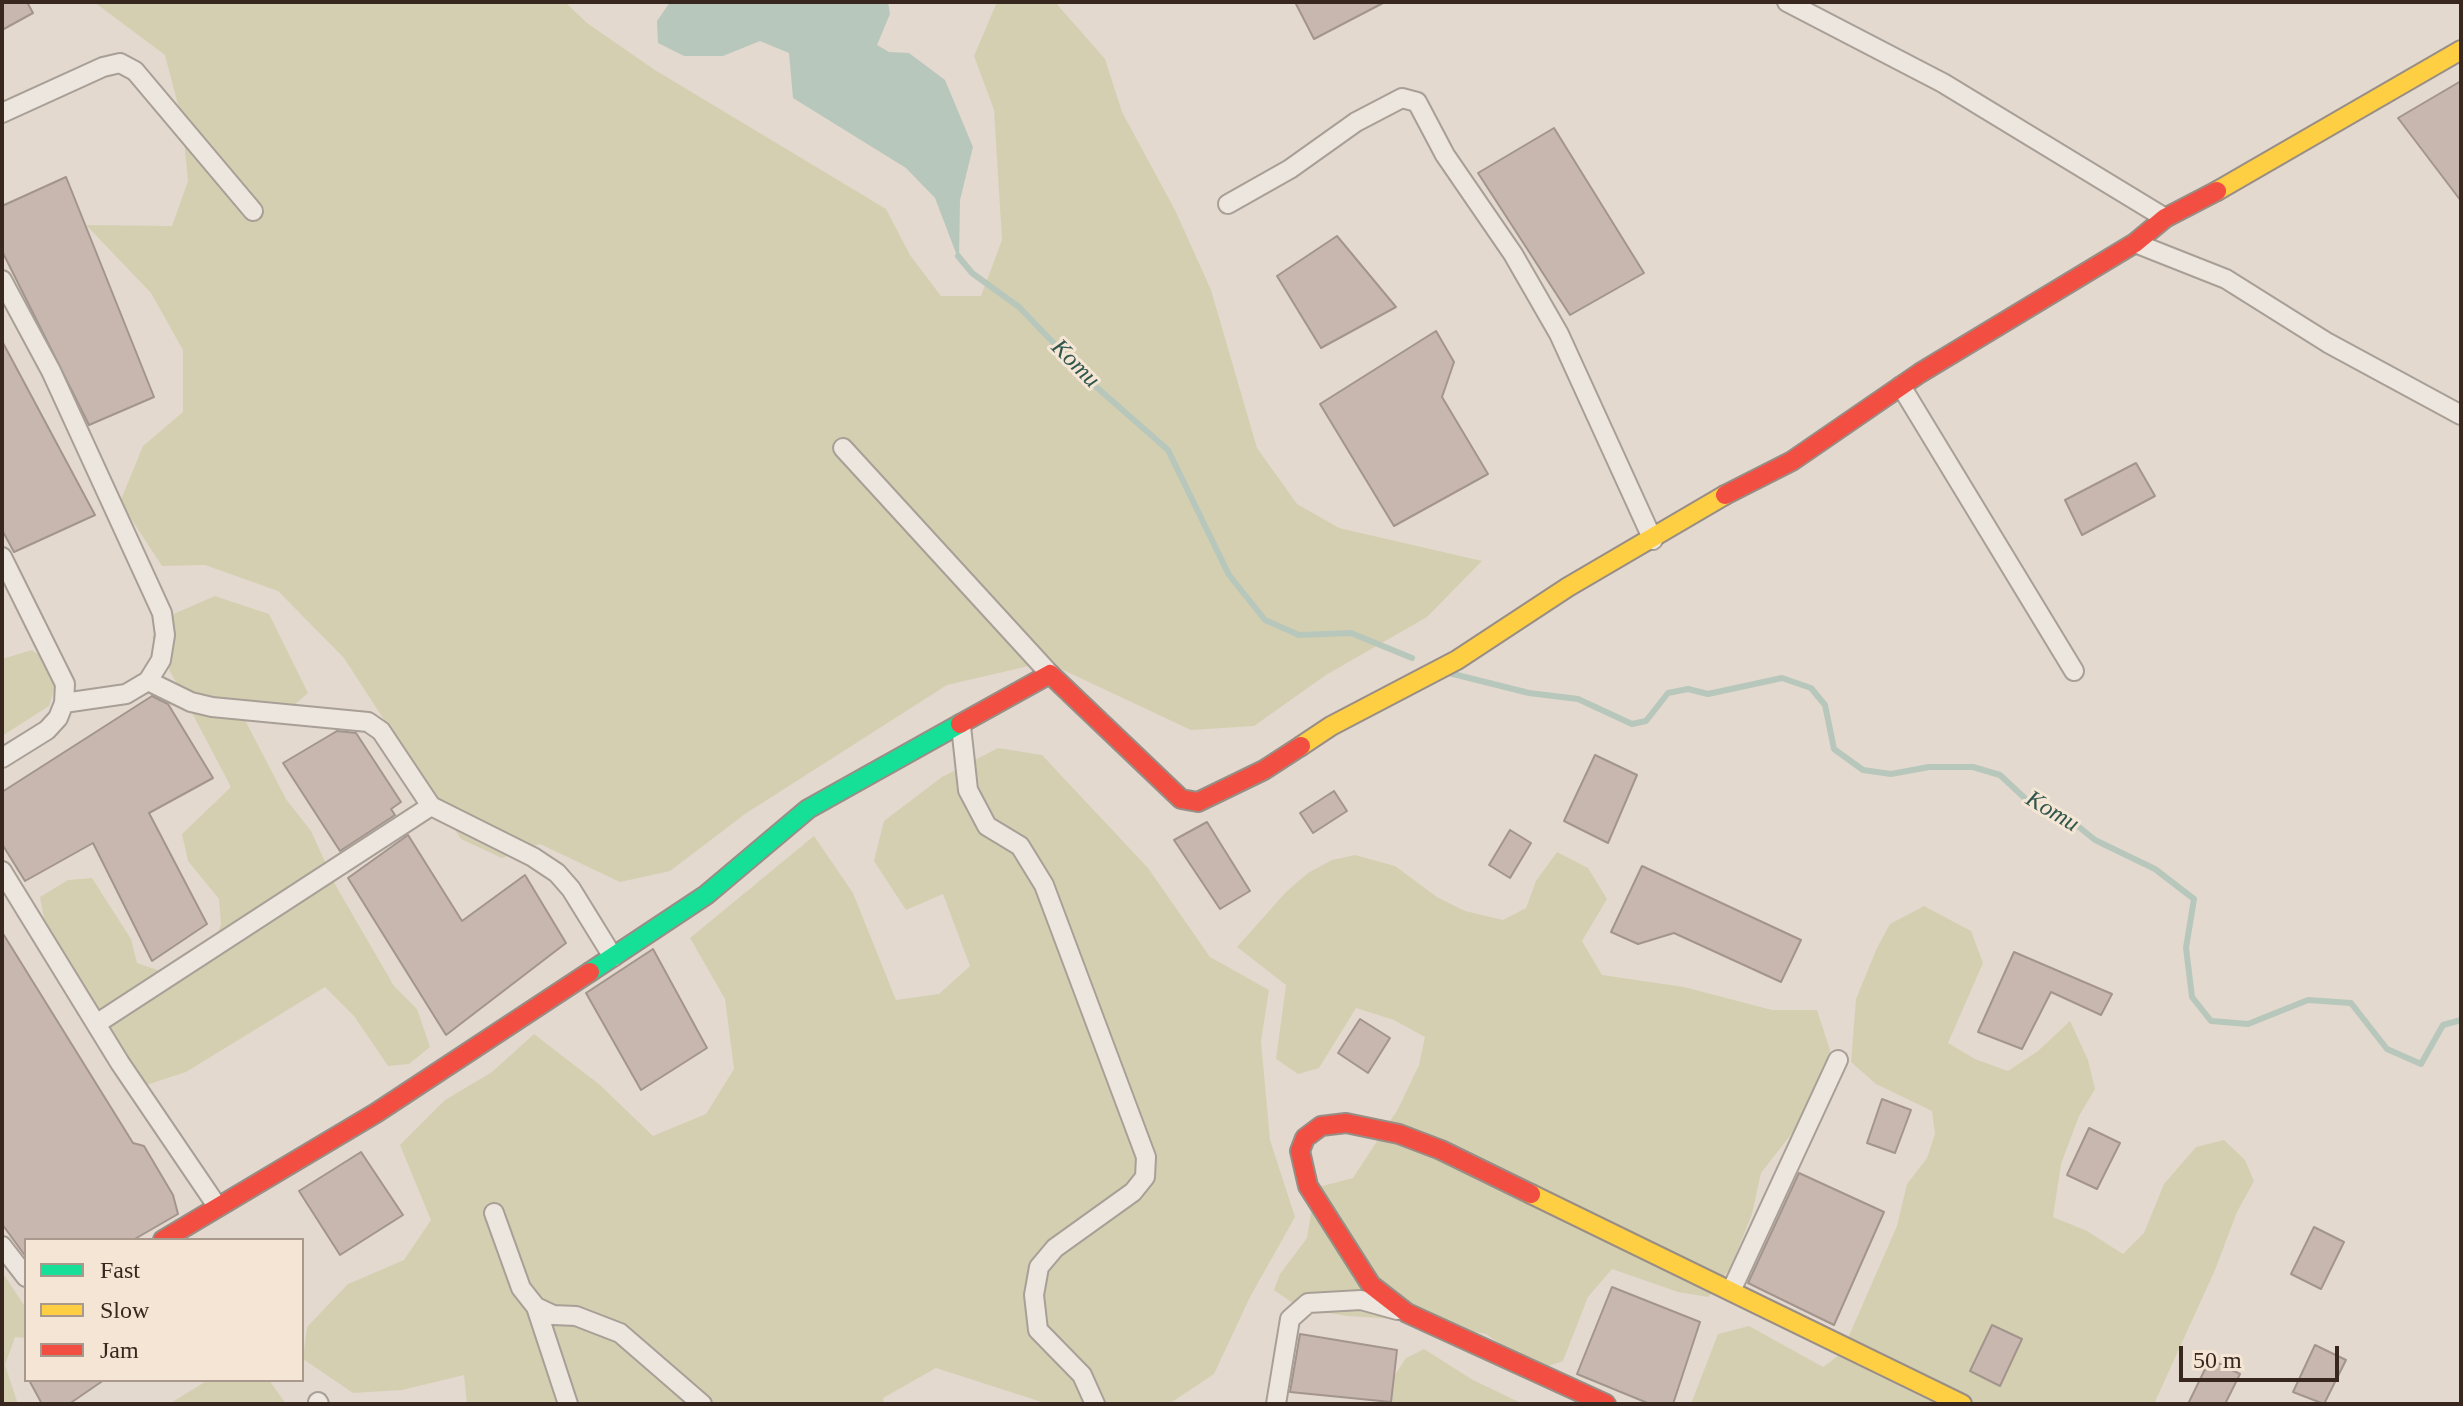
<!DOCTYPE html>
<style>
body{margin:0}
#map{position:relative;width:2463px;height:1406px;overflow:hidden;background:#e3d9ce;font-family:"Times New Roman",serif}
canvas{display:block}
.frame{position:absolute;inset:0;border:4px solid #37271f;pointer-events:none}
.legend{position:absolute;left:24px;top:1238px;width:280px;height:144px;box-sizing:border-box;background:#f4e5d4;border:2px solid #a8998c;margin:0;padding:10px 14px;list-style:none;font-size:24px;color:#37271f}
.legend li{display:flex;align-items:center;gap:16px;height:40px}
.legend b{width:40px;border:2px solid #a8998c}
.scale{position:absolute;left:2179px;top:1346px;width:160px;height:36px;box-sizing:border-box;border:4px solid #37271f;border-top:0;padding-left:10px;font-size:24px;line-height:28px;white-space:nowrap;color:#37271f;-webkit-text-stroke:6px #f4e5d4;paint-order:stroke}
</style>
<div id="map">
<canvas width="2463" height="1406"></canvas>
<div class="frame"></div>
<ul class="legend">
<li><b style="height:10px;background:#16e098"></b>Fast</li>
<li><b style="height:10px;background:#ffcf43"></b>Slow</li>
<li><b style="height:10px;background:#f24e42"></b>Jam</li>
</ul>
<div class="scale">50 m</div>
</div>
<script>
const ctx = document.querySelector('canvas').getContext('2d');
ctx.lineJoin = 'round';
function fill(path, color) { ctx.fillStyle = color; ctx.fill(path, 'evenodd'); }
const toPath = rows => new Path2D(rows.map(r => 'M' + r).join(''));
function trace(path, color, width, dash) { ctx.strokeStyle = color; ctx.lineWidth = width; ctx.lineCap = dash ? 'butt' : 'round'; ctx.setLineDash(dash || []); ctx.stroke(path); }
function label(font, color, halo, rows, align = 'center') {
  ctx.font = font + ' "Times New Roman",serif'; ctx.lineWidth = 6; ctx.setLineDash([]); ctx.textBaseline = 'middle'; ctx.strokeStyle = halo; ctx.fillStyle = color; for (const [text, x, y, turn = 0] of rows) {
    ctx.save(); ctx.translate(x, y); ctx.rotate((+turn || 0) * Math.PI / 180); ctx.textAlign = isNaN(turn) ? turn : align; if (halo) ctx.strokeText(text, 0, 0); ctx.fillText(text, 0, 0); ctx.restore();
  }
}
const green = toPath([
 [94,2,565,2,587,23,655,70,886,209,910,255,941,296,981,296,1002,240,994,110,974,56,997,2,1055,2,1105,59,1122,112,1175,210,1211,290,1257,448,1297,504,1339,528,1482,561,1427,617,1326,675,1254,726,1191,730,1046,662,947,685,745,814,670,871,620,882,540,844,502,858,461,839,344,658,278,591,205,565,162,566,120,502,143,446,183,412,183,350,151,293,86,225,172,226,188,181,182,120,165,55],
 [215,596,269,614,308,693,281,717,246,722,286,799,311,831,336,886,394,986,417,1009,430,1047,409,1064,388,1066,354,1016,325,987,186,1072,137,1088,45,923,40,897,68,880,92,878,131,939,137,963,163,972,212,953,221,924,219,899,188,861,182,834,231,787,152,637,169,616],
 [32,650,48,661,56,684,49,706,2,736,2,659],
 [998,748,1042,755,1148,868,1210,957,1269,990,1261,1041,1270,1140,1295,1217,1250,1297,1214,1374,1169,1404,1048,1404,936,1368,883,1398,884,1404,467,1404,464,1375,402,1390,353,1393,303,1359,307,1327,348,1284,404,1260,431,1220,400,1145,445,1100,492,1072,534,1034,600,1085,653,1136,706,1114,734,1069,725,999,690,938,814,836,853,893,896,1000,939,994,970,966,943,894,906,910,874,861,884,821,942,777],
 [1557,852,1588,868,1607,899,1582,941,1602,975,1684,987,1772,1010,1817,1010,1830,1050,1827,1077,1807,1114,1761,1173,1752,1214,1731,1267,1708,1297,1678,1292,1612,1269,1588,1297,1563,1361,1537,1370,1486,1334,1411,1320,1347,1316,1300,1308,1274,1290,1280,1274,1307,1238,1315,1188,1353,1178,1398,1109,1419,1065,1425,1037,1394,1020,1356,1008,1319,1068,1298,1074,1276,1059,1286,985,1237,947,1286,892,1308,873,1332,860,1355,855,1395,866,1437,897,1465,911,1503,920,1526,908,1536,881],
 [1924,906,1971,931,1983,963,1948,1043,1975,1059,2008,1071,2038,1051,2070,1021,2088,1060,2095,1089,2079,1116,2061,1164,2053,1217,2087,1231,2123,1254,2144,1233,2164,1184,2196,1147,2224,1140,2245,1160,2254,1181,2237,1212,2215,1270,2154,1404,1691,1404,1718,1334,1749,1326,1823,1367,1841,1354,1897,1226,1907,1184,1927,1158,1935,1134,1932,1111,1876,1084,1851,1062,1856,999,1877,948,1890,924],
 [2,1272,26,1308,26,1338,15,1337,5,1365,18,1404,2,1404],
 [1424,1349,1473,1380,1523,1404,1376,1404,1406,1358],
 [208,1380,269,1380,286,1404,169,1404]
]);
const water = toPath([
 [670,2,888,2,890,14,877,45,889,52,909,53,945,80,973,147,960,200,959,261,935,198,906,168,793,98,789,53,760,41,723,56,684,56,658,43,657,21]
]);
const stream = toPath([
 [958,256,972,273,1019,307,1094,385,1168,450,1229,575,1265,620,1299,635,1351,633,1412,658],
 [1449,673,1529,693,1578,699,1632,724,1646,721,1668,693,1688,689,1708,694,1782,678,1811,688,1825,705,1834,749,1863,770,1891,774,1929,767,1973,767,2000,775,2029,802,2063,814,2095,840,2155,869,2194,899,2186,948,2192,997,2211,1021,2248,1024,2308,1000,2351,1003,2387,1049,2421,1064,2443,1025,2461,1020]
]);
const building = toPath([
 [2,2,27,2,33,13,2,30,2,2],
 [1295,2,1385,2,1314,39,1295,2],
 [2461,81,2461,201,2398,118,2461,81],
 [1554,128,1644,273,1570,315,1478,173,1554,128],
 [66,177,154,397,89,425,2,251,2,206,66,177],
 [1337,236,1396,307,1321,348,1277,276,1337,236],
 [1436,331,1454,362,1442,397,1488,474,1394,526,1320,404,1436,331],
 [2,341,95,515,14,552,2,530,2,341],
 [2136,463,2155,496,2082,535,2065,500,2136,463],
 [152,696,168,704,213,778,149,813,207,924,152,961,93,843,25,881,2,844,2,792,152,696],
 [337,731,356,733,401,802,391,809,395,815,340,851,283,763,337,731],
 [1595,755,1637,775,1608,843,1564,821,1595,755],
 [1334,791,1347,811,1313,833,1300,813,1334,791],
 [1207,822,1250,891,1220,909,1174,840,1207,822],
 [1510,830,1531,843,1510,878,1489,865,1510,830],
 [408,835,462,921,525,875,566,943,446,1035,348,878,408,835],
 [1642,866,1801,940,1781,982,1674,933,1638,944,1611,932,1642,866],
 [2,932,133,1143,144,1146,173,1195,178,1214,133,1240,26,1240,26,1257,2,1224,2,932],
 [653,949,707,1048,641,1090,586,993,653,949],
 [2014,952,2112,994,2101,1015,2051,992,2022,1049,1978,1032,2014,952],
 [1360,1019,1390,1038,1368,1073,1338,1053,1360,1019],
 [1882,1099,1911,1110,1895,1153,1867,1143,1882,1099],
 [2089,1128,2120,1143,2097,1189,2067,1175,2089,1128],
 [361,1152,403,1215,340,1255,299,1191,361,1152],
 [1799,1173,1884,1212,1834,1325,1748,1283,1799,1173],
 [2314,1227,2344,1242,2321,1289,2291,1274,2314,1227],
 [1612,1287,1700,1322,1673,1404,1650,1404,1577,1374,1612,1287],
 [1992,1325,2022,1339,2000,1386,1970,1371,1992,1325],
 [1300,1334,1397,1350,1391,1402,1290,1392,1300,1334],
 [2315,1345,2346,1360,2324,1404,2293,1392,2315,1345],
 [2210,1359,2240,1374,2225,1404,2188,1404,2210,1359],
 [29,1380,104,1380,69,1404,42,1404,29,1380]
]);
const street = toPath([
 [1787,2,1943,83,2165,218],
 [2,113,103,67,120,63,135,71,253,211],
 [1228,204,1290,169,1356,122,1402,98,1417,102,1445,155,1513,254,1559,334,1653,540],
 [2135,243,2226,279,2328,343,2461,415],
 [2,280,51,371,162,613,165,635,161,660,148,681,126,694,64,703],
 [1901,386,2074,671],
 [843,448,1050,674],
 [2,557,65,684,64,703,58,718,47,730,2,758],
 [148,681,191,702,212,707,368,722,381,731,431,806,533,857,557,873,571,889,613,957],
 [961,726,968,790,987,826,1020,846,1044,885,1146,1157,1145,1177,1133,1192,1055,1248,1039,1267,1034,1295,1038,1330,1082,1375,1095,1404],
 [2,871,120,1063,217,1206],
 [96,1024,431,806],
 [494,1213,521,1288,536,1307,553,1315,576,1316,620,1333,702,1404],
 [2,1246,26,1277],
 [1731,1291,1838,1060],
 [536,1307,568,1404],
 [318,1402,319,1404],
 [1276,1404,1290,1319,1308,1303,1361,1300,1397,1310]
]);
const fast = toPath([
 [590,972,706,895,808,809,960,724]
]);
const slow = toPath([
 [2217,191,2461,50],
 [1301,746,1331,726,1457,660,1568,587,1725,495],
 [1531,1194,1962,1404]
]);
const jam = toPath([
 [1725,495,1792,461,1920,373,2135,243,2165,218,2217,191],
 [960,724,1050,674,1181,799,1198,802,1264,770,1301,746],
 [1531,1194,1441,1150,1399,1134,1346,1123,1321,1126,1305,1138,1300,1151,1308,1186,1371,1285,1407,1313,1606,1404],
 [163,1240,376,1113,590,972]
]);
const waterNames = [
 ["Komu",1075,364,45],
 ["Komu",2052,812,31]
];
fill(green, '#d5cfb1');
fill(water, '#b8c7bc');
trace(stream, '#b8c7bc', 6);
fill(building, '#c7b7af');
trace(building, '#a3958d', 2);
trace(street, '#a89f97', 22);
trace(fast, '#988e86', 22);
trace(slow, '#988e86', 22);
trace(jam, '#988e86', 22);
trace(street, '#ece6df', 18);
trace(fast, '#16e098', 18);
trace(slow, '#ffcf43', 18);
trace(jam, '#f24e42', 18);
label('italic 24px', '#2f564d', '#f4e5d4', waterNames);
</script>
